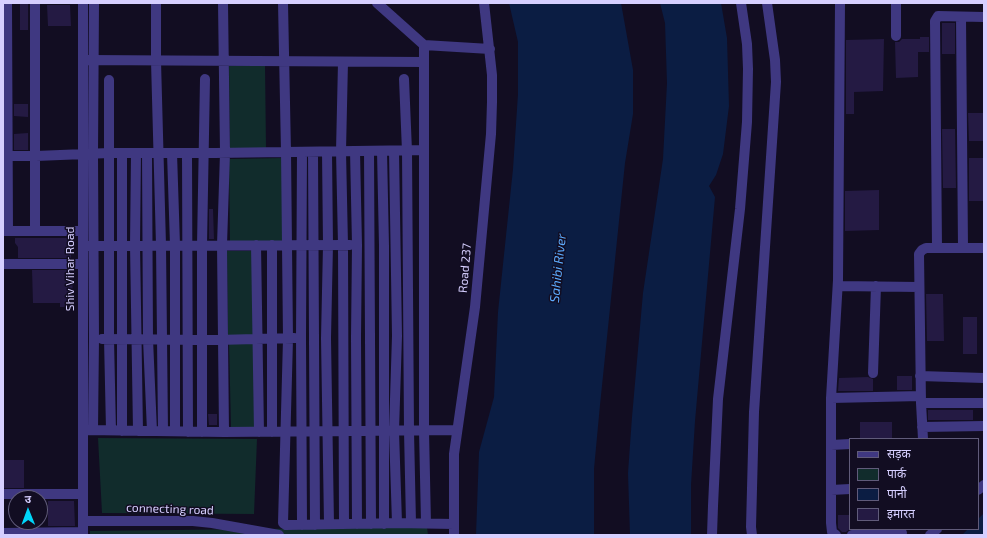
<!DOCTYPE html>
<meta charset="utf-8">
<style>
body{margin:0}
#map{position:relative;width:987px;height:538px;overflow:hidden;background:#120d22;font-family:"Exo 2","Noto Sans Devanagari",sans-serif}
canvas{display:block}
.frame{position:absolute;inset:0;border:4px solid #d6cfff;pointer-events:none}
.legend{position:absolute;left:849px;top:438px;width:130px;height:92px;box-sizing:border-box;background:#120d22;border:1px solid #605b7a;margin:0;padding:5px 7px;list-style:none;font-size:12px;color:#d6cfff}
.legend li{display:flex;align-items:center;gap:8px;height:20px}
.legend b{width:20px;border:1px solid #605b7a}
.north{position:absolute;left:8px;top:490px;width:40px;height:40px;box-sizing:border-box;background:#120d22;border:1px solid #605b7a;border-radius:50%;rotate:359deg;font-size:11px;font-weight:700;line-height:16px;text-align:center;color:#d6cfff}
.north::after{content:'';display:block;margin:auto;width:14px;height:18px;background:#00d5f9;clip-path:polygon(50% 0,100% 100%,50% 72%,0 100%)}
</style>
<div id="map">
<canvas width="987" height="538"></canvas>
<div class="frame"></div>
<ul class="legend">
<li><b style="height:5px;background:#3f3881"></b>सड़क</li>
<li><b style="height:11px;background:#112c2c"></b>पार्क</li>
<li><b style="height:11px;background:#0b1d43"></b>पानी</li>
<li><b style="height:11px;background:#241a43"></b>इमारत</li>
</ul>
<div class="north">उ</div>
</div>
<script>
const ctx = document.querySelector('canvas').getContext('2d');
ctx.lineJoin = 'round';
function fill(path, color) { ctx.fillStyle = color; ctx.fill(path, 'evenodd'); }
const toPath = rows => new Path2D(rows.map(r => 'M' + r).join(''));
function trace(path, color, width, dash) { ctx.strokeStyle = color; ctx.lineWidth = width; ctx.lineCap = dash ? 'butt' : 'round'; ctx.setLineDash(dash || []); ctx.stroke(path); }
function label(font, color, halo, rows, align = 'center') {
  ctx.font = font + ' "Exo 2",sans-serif'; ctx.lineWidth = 3; ctx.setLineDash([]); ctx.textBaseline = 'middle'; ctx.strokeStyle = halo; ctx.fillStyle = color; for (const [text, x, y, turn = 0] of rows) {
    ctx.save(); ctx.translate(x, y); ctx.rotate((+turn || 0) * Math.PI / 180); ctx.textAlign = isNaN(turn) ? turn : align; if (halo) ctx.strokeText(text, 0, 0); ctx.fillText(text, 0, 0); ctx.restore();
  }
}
const green = toPath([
 [265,65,266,148,230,149,229,66],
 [282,158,283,241,230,242,229,159],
 [227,251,253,251,254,337,228,337],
 [229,344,255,344,257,427,231,427],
 [98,438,257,439,254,514,102,513],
 [427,527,428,535,90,535,90,531]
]);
const water = toPath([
 [509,3,621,3,633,70,633,114,625,163,600,405,594,469,594,535,476,535,479,452,494,397,498,312,513,169,518,94,518,42],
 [660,3,721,3,727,38,729,106,723,154,716,175,709,186,715,197,695,421,691,485,691,535,630,535,628,473,632,417,643,293,663,159,667,83,665,23],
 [984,513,984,535,962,535,968,529,978,529,978,519]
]);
const building = toPath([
 [20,4,28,4,28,30,20,30],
 [47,5,70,5,71,26,48,26],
 [942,23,955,23,955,54,942,54],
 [920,37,929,37,929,52,918,52,918,77,896,78,895,42,899,42,902,39,920,39],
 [884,39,883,91,854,92,854,114,846,114,846,40],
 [14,104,28,104,28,117,14,116],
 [968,113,984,113,984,141,969,141],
 [942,129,955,129,956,188,943,188],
 [28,133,28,150,14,150,14,134],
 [969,158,984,158,984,201,969,201],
 [879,190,879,230,845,231,845,191],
 [209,209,213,209,214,239,209,239],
 [15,238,71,238,71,258,18,258,18,247,15,243],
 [32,270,73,270,72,307,60,307,60,303,33,303],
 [926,294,943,294,944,341,927,341],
 [963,317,977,317,977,354,963,354],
 [897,376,912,376,912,390,897,390],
 [868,377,873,379,873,391,838,391,839,378],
 [928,410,973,410,973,420,928,420],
 [208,414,217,414,217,425,209,425],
 [860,422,892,422,892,439,860,439],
 [3,460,24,460,24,488,3,488],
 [48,501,74,501,75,526,48,526],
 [838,515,850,515,850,529,846,532,842,532,838,528]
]);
const minor = toPath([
 [7,3,8,231],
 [156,3,156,61,161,245,163,431],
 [223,3,225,153,222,245,224,432],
 [283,3,286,152,288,339,283,523,286,525,397,523,454,524],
 [377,3,424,45,490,49],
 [896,3,896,36],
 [961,17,963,248],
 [424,45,424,431,426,523],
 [88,60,424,62],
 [343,62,341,151,343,245,344,524],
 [404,79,407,151,409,431,411,523],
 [109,80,109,339,111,430],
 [355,151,357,245,356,337,357,524],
 [369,151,371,524],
 [382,151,384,246,384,524],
 [394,151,397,336,394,431,397,523],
 [313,152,315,525],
 [327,152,328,245,326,338,329,524],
 [122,153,122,431],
 [136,153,135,245,138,431],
 [147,153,148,339,152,431],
 [172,153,175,245,175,431],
 [187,153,188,432],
 [3,156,36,156,109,153,215,153,424,150],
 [3,231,83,231],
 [35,231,35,3],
 [256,245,259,432],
 [86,246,350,245],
 [937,248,935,21,938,16,984,17],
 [3,264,83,264],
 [838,286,919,287],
 [102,339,217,340,294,338],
 [873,373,876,286],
 [920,376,984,378],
 [831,398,921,396],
 [921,403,984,403],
 [922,427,984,426],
 [87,430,224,432,457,430],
 [93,430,94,339,93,154,94,3],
 [202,432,202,245,205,79],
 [272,432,272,245],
 [923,439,921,403,919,254,922,250,926,248,984,248],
 [831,445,850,444],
 [831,490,850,489],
 [978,490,984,485],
 [3,494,83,494],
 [83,521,193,521,212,523,279,535],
 [302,525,301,338,302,152],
 [3,533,83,532],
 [83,535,83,3],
 [454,535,454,454,475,307,491,134,492,102,492,75,484,3],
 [712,535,713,506,718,399,740,209,747,122,748,69,747,44,741,3],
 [752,535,751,527,754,412,776,82,775,60,767,3],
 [836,535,832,532,831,523,831,398,838,280,840,3],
 [852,535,902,533],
 [930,535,937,529]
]);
const streetNames = [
 ["Road 237",465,268,-85],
 ["Shiv Vihar Road",70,269,-90],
 ["connecting road",170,509,2]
];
const waterNames = [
 ["Sahibi River",558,268,-84]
];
fill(green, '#112c2c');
fill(water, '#0b1d43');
fill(building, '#241a43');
trace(minor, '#3f3881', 10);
label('12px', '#d6cfff', '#120d22', streetNames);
label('italic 13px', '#5dacff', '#120d22', waterNames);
</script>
